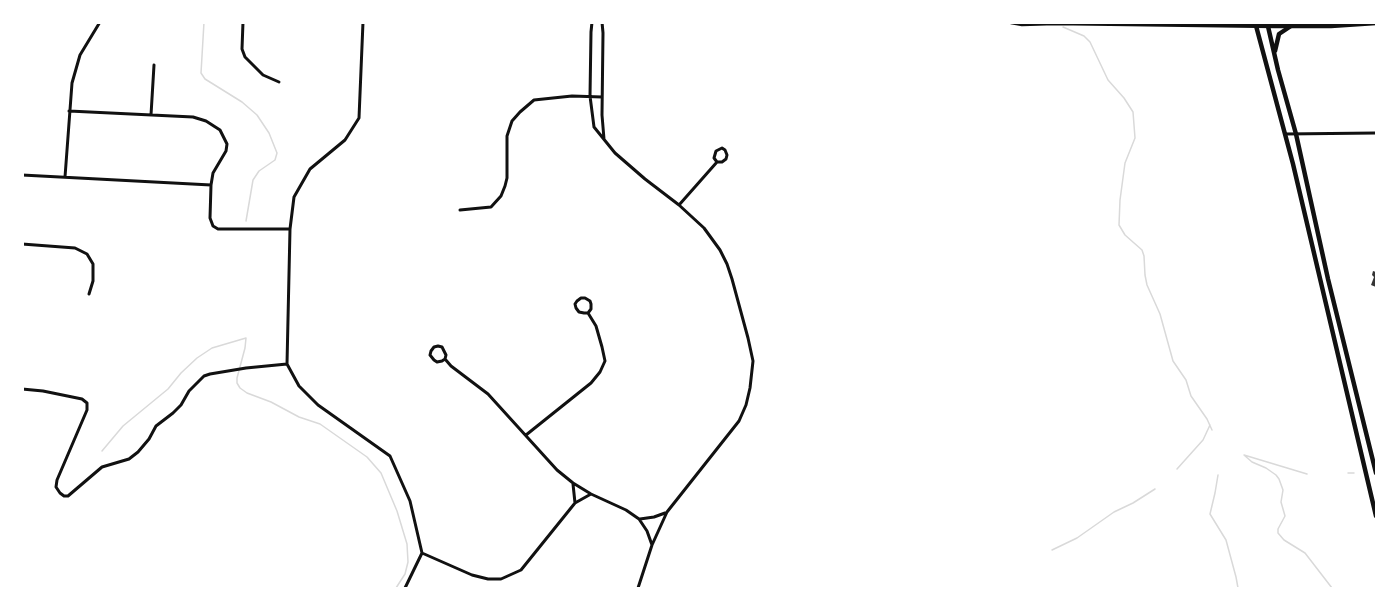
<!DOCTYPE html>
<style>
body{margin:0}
#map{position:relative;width:1399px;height:611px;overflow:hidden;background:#fff;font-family:"PT Sans",sans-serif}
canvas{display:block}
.frame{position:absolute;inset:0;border:24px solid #fff;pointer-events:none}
</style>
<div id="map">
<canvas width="1399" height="611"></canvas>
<div class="frame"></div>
</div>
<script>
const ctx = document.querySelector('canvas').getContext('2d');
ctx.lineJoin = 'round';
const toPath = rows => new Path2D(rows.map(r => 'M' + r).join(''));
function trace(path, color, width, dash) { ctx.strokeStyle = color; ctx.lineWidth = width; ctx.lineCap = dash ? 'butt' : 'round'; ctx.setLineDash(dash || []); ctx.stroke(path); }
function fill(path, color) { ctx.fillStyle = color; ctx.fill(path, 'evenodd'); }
const stream = toPath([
 [204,22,201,73,205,79,242,102,257,115,269,133,277,153,275,160,259,171,253,180,246,221],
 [1063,27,1084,36,1090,42,1108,80,1124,98,1133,112,1135,138,1125,163,1120,200,1119,225,1125,235,1142,250,1144,256,1145,275,1147,285,1160,314,1173,361,1186,380,1191,396,1207,419,1212,430],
 [102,451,123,426,168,389,181,373,197,358,212,348,246,338,245,348,237,378,237,383,240,388,247,393,271,402,299,417,320,424,367,457,381,473,397,511,407,544,408,562,405,574,396,588],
 [1244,455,1252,462,1266,468,1276,475,1279,479,1283,490,1281,502,1285,516,1278,529,1278,533,1284,540,1305,553,1332,588],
 [1244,455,1307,474],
 [1177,469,1203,440,1210,425],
 [1348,473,1354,473],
 [1218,475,1215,493,1210,514,1226,540,1236,577,1238,588],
 [1052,550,1077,538,1114,512,1133,503,1155,489]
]);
const building = toPath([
 [1373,271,1376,272,1376,287,1371,285,1374,277,1372,275]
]);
const minor = toPath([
 [243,22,242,49,245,57,263,75,279,82],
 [363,22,359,118,345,140,310,169,294,197,290,229,287,364,299,386,318,405,390,456,410,501,422,553,405,588],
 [592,22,591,32,590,96,594,127,615,153,645,179,679,205,704,228,720,250,727,264,732,279,748,338,753,361,750,388,746,405,739,421,667,512,652,545,638,588],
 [602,22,603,33,602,115,604,139],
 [69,111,193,117,206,121,220,130,227,144,226,151,213,173,211,185,210,218,213,226,218,229,290,229],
 [151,115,154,65],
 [1285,134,1376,133],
 [22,175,211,185],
 [65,177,72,83,80,55,100,22],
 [679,205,717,162,722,162,726,159,727,155,725,150,722,148,716,151,714,158,717,162],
 [460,210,491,207,501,196,505,186,507,178,507,136,512,121,520,112,534,100,572,96,602,97],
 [22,244,75,248,87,254,93,264,93,281,89,294],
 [445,359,446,355,442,347,438,346,434,347,431,351,430,355,434,360,437,362,442,361,445,359,451,366,488,394,557,470,573,483,591,494,626,510,639,519,647,531,652,545],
 [22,389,43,391,82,399,87,403,87,410,57,480,56,487,60,493,64,496,68,496,102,467,129,459,138,452,149,439,156,426,173,413,181,405,189,391,204,376,210,374,246,368,287,364],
 [526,435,591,383,600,372,605,361,602,347,596,326,588,313,591,309,591,304,590,301,585,298,581,298,577,301,575,304,576,308,579,312,584,313,588,313],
 [573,484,575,503],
 [640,519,654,517,665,513],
 [422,553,472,575,488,579,501,579,521,570,575,503,591,494]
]);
const secondary = toPath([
 [1011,22,1022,24,1055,23,1275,26,1331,26,1376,23]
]);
const primary = toPath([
 [1255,22,1293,164,1376,516],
 [1267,22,1278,70,1296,134,1328,279,1376,473],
 [1275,51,1279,34,1291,26]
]);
trace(stream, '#d9d9d9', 1.5);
fill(building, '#353535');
trace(minor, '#111', 3);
trace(secondary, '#111', 4.5);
trace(primary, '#111', 4.5);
</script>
